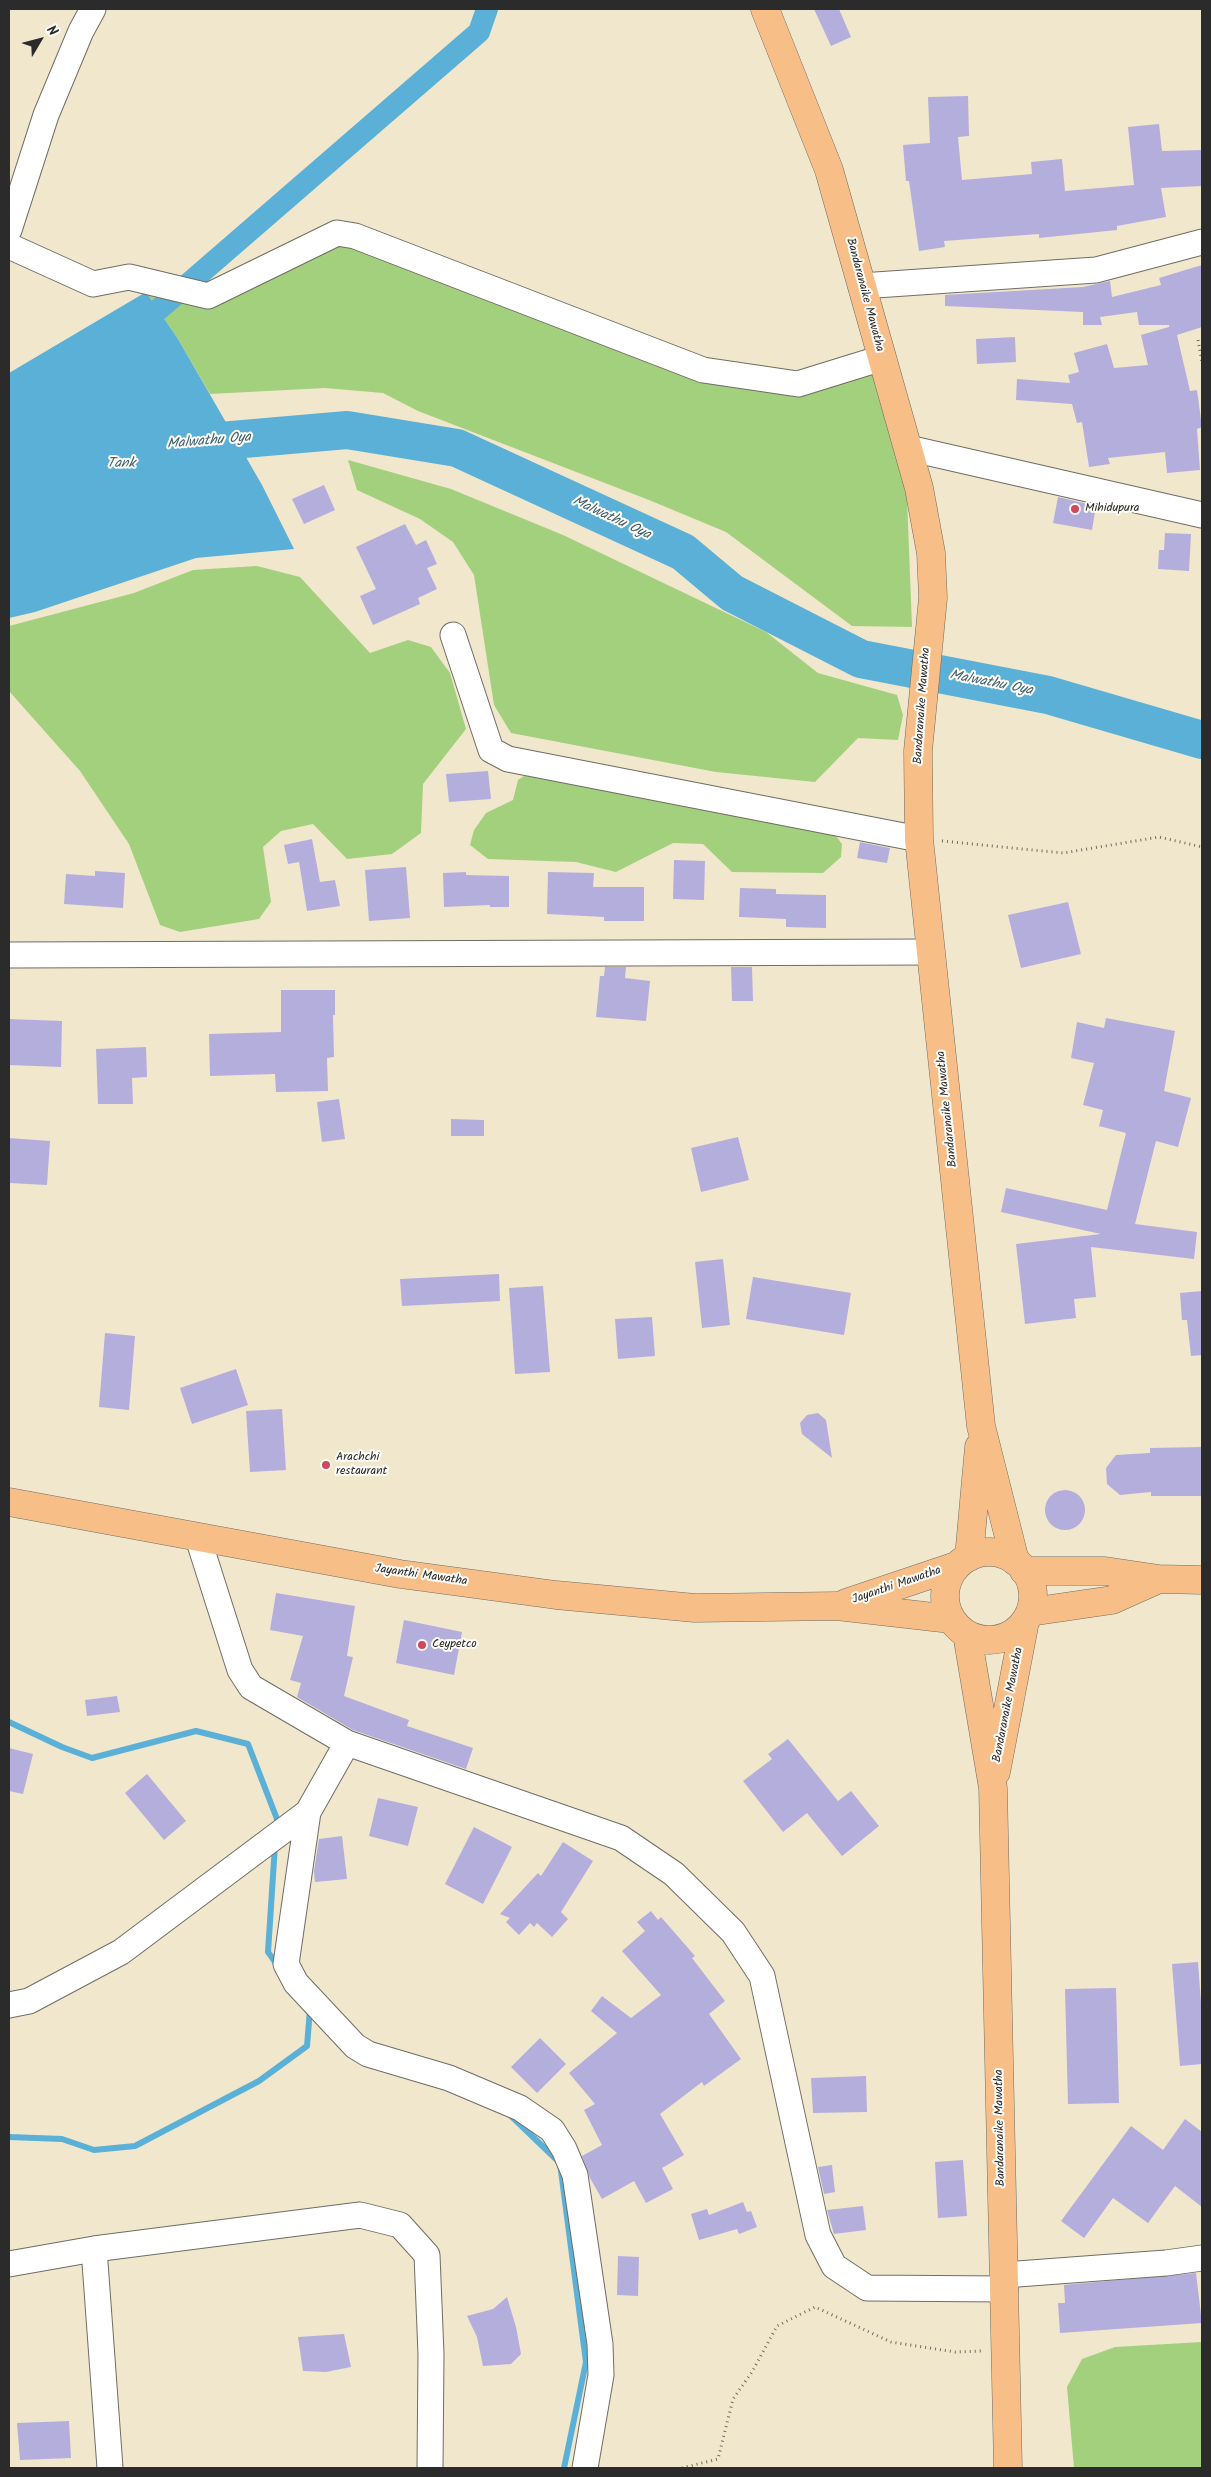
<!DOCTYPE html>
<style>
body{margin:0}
#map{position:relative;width:1211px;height:2477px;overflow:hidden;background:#f1e7cd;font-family:Kalam,sans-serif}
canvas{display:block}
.frame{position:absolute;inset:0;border:10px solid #2b2b2b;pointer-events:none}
.north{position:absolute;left:15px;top:15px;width:50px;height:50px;-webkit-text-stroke:4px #fdfcf7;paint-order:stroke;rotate:53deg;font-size:14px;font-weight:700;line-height:20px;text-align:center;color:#2b2b2b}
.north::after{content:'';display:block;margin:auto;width:18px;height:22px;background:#2b2b2b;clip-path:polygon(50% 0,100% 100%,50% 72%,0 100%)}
</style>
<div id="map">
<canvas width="1211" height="2477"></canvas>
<div class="frame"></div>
<div class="north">N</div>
</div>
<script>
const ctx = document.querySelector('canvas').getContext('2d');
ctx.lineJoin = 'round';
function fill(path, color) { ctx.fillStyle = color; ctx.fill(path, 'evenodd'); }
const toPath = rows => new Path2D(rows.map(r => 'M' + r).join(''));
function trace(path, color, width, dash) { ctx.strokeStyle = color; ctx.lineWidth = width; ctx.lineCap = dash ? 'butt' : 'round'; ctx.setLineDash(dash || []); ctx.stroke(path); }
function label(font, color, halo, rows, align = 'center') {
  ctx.font = font + ' Kalam,sans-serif'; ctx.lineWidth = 4; ctx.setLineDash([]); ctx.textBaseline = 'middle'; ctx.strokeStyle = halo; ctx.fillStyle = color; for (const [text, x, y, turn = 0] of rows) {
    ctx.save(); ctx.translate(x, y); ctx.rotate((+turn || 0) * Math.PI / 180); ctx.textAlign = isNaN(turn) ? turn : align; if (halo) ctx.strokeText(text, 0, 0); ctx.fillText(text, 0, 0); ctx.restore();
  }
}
const green = toPath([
 [337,233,703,370,876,373,907,498,912,627,852,626,726,532,649,500,418,411,383,393,325,388,210,394,178,339,146,292,208,296],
 [348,460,451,489,563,535,766,632,818,673,897,695,903,715,898,740,858,738,815,782,716,772,511,733,494,705,474,575,453,542,420,519,357,490],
 [257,566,300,577,370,653,408,640,431,647,450,673,466,729,423,784,421,833,392,854,347,859,313,824,281,831,263,847,271,902,259,919,180,932,160,925,129,844,80,771,9,691,9,626,134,593,193,570],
 [533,770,833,832,842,844,841,857,823,873,732,872,703,844,673,843,616,872,576,862,488,859,470,845,474,830,486,813,513,800,518,780],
 [1202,2342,1202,2468,1074,2468,1067,2387,1082,2359,1115,2347]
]);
const water = toPath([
 [146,292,178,339,262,485,294,549,196,558,35,612,9,618,9,373]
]);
const stream = toPath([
 [9,1722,62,1747,92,1758,196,1731,248,1744,277,1819,277,1828],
 [275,1845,268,1952,278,1966],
 [508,2113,560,2163,586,2362,564,2468],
 [9,2137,62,2139,94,2150,135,2146,259,2081,307,2046,310,2009]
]);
const canal = toPath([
 [158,310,479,32,487,9]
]);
const river = toPath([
 [186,444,347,430,457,448,683,552,732,593,861,659,1048,695,1202,740]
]);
const building = toPath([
 [814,9,839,9,851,37,831,46],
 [968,96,969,136,958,137,962,180,1032,174,1031,162,1062,159,1065,191,1134,185,1128,127,1159,124,1162,151,1202,150,1202,186,1161,188,1166,217,1117,226,1117,230,1039,238,1039,234,944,241,945,247,919,251,909,181,906,181,903,145,930,143,928,97],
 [1202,265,1202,327,1177,335,1190,391,1197,390,1202,427,1197,429,1200,470,1167,473,1165,452,1108,458,1110,464,1089,467,1082,422,1077,423,1072,404,1016,400,1017,379,1070,383,1068,375,1079,372,1074,353,1107,344,1114,368,1148,365,1141,335,1169,327,1169,325,1139,325,1137,312,1100,317,1102,325,1083,325,1083,312,945,306,945,295,1083,287,1110,281,1112,297,1161,285,1159,278],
 [1015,337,1016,362,977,364,976,339],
 [324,485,335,510,304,524,292,499],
 [1058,497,1096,506,1092,530,1053,523],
 [405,524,416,545,426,540,437,564,427,568,437,589,418,598,420,604,373,625,360,596,376,589,356,547],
 [1165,533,1191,534,1189,571,1158,569,1159,550,1164,550],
 [488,771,491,799,449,802,446,774],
 [312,839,320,882,335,880,340,906,307,911,299,862,288,864,284,845],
 [860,842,890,848,887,863,857,858],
 [674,860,705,861,704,900,673,899],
 [406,867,410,918,369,921,365,870],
 [95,871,125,873,123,908,64,904,66,874,95,876],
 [466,872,466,875,509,876,509,907,490,907,490,905,444,907,443,873],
 [548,872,594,873,593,887,644,887,644,921,604,921,604,917,547,914],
 [740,888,776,889,776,894,826,895,826,928,786,927,786,919,739,917],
 [1068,902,1081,954,1021,968,1008,915],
 [605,967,626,967,625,978,650,981,646,1021,596,1017,600,976,604,976],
 [731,967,752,967,753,1001,732,1001],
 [281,990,335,990,335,1015,333,1015,334,1057,327,1058,328,1091,276,1092,275,1074,210,1076,209,1034,281,1032],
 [1106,1018,1175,1031,1164,1091,1191,1098,1178,1147,1156,1141,1135,1224,1197,1232,1194,1259,1091,1247,1096,1297,1074,1299,1076,1318,1025,1324,1016,1244,1101,1234,1001,1212,1006,1188,1107,1210,1126,1133,1099,1126,1103,1110,1083,1105,1094,1063,1071,1058,1077,1022,1104,1028],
 [9,1019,62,1021,61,1067,9,1065],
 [146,1047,147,1077,132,1078,133,1104,98,1104,96,1049],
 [339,1099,345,1139,322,1142,317,1102],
 [451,1119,484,1120,484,1136,451,1136],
 [738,1137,749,1180,701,1192,691,1148],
 [9,1138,50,1141,47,1185,9,1183],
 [723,1259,730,1325,702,1328,695,1262],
 [499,1274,500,1301,402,1306,400,1279],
 [753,1277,851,1293,844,1335,746,1319],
 [543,1286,550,1372,515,1374,509,1288],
 [1202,1291,1202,1355,1191,1356,1187,1320,1182,1320,1180,1293],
 [652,1317,655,1356,618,1359,615,1319],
 [105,1333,135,1336,129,1410,99,1407],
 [236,1369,248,1405,192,1424,180,1388],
 [282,1409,286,1470,250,1472,246,1411],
 [818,1413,826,1420,832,1458,802,1434,800,1423,807,1415],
 [1202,1447,1202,1496,1151,1496,1151,1492,1120,1495,1107,1484,1106,1468,1116,1455,1150,1453,1150,1448],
 '1045 1510a20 20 0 1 1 40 0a20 20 0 1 1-40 0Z',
 [276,1593,355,1606,347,1656,353,1657,344,1696,409,1720,407,1726,473,1748,466,1769,353,1730,297,1697,301,1683,290,1680,303,1636,270,1630],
 [404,1620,462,1632,454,1675,396,1663],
 [117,1696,120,1712,87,1716,85,1700],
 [788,1739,838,1801,851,1791,879,1826,842,1856,807,1813,783,1832,743,1781,772,1759,768,1754],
 [9,1748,33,1754,23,1794,9,1791],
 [147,1774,186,1821,164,1840,125,1793],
 [378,1798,418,1807,408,1846,369,1836],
 [474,1827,512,1847,483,1904,445,1884],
 [342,1836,347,1879,315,1882,314,1871,319,1839],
 [563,1842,593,1861,561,1912,568,1919,552,1937,537,1923,534,1927,530,1923,519,1935,506,1922,510,1918,500,1914,538,1873,541,1876],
 [651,1911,658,1920,661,1917,695,1956,692,1958,725,2001,709,2014,741,2059,704,2086,702,2082,660,2114,684,2155,662,2168,673,2189,646,2203,634,2181,602,2199,590,2178,582,2156,602,2145,584,2110,595,2104,569,2073,617,2033,591,2011,602,1996,631,2018,661,1995,622,1951,645,1931,637,1922],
 [1198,1962,1202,2016,1202,2064,1180,2066,1172,1964],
 [1116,1988,1119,2103,1068,2104,1065,1989],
 [540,2038,566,2064,537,2093,511,2067],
 [866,2076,867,2112,813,2113,811,2078],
 [1185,2119,1202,2132,1202,2207,1175,2186,1148,2223,1113,2198,1084,2238,1061,2221,1131,2126,1163,2150],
 [963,2160,967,2216,938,2218,935,2162],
 [832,2165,835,2192,824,2194,818,2167],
 [743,2202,747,2212,751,2211,757,2227,739,2234,737,2229,699,2240,691,2214,707,2209,709,2215],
 [863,2206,866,2230,834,2234,827,2210],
 [618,2256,639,2257,638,2296,617,2295],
 [1196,2273,1202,2323,1060,2333,1058,2303,1065,2303,1064,2285],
 [507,2297,516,2327,521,2354,511,2364,483,2366,477,2337,467,2316,493,2309],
 [344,2334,351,2367,326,2372,303,2371,298,2337],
 [69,2421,71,2458,20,2460,17,2423]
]);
const path = toPath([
 [1198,340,1202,362],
 [942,841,1063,853,1159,837,1202,847],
 [682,2468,718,2459,733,2399,752,2372,777,2326,815,2307,891,2342,955,2352,982,2351]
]);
const minor = toPath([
 [9,230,46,115,81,31,93,9],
 [9,246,93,284,129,277,208,296,337,233,355,236,703,370,798,384,882,358],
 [861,286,1096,270,1202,242],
 [908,448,1202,515],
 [453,635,491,750,508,759,919,839],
 [9,955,930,952],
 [198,1538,240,1670,251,1687,347,1743,621,1838,674,1874,733,1932,762,1976,818,2235,834,2266,867,2288,1005,2289],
 [308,1812,286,1964,296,1983,355,2046,368,2054,449,2078,520,2108,552,2130,564,2149,575,2175,600,2344,601,2375,585,2468],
 [9,2005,29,2001,121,1952,308,1812,347,1743],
 [94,2249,110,2468],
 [9,2264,94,2249,360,2215,400,2225,427,2255,431,2354,430,2468],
 [1004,2275,1166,2263,1202,2258]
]);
const major = toPath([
 [765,9,829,170,919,488,931,553,933,598,918,751,919,839,981,1426,1015,1561],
 [969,1557,979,1447]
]);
const highway = toPath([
 [9,1502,400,1574,556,1595,695,1608,837,1606,951,1619],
 '945 1596a44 44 0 1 1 88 0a44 44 0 1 1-88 0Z',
 [1024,1571,1105,1571,1159,1579,1202,1580],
 [846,1603,956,1566],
 [1030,1612,1112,1600,1159,1579],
 [967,1634,993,1788,1008,2468],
 [996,1772,1025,1621]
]);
const markers = [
 [1075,509,5,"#d1495b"],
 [326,1465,5,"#d1495b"],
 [422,1645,5,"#d1495b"]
];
const streetNames = [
 ["Bandaranaike Mawatha",864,295,75],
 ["Bandaranaike Mawatha",923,706,-86],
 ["Bandaranaike Mawatha",948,1109,-96],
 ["Jayanthi Mawatha",421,1576,8],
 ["Jayanthi Mawatha",897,1586,-19],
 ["Bandaranaike Mawatha",1009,1705,-79],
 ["Bandaranaike Mawatha",1001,2128,-91]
];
const poiNames = [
 ["Mihidupura",1085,509],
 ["Arachchi",336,1458],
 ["restaurant",336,1472],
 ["Ceypetco",432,1645]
];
const waterNames = [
 ["Malwathu Oya",209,442,-5],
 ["Tank",121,465],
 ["Malwathu Oya",611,519,25],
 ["Malwathu Oya",991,684,11]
];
fill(green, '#a3d07d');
fill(water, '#5ab0d6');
trace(stream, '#5ab0d6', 6);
trace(canal, '#5ab0d6', 22);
trace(river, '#5ab0d6', 38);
fill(building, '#b4aedd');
trace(minor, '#706d64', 27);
trace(major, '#706d64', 29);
trace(highway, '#706d64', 29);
trace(path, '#706d64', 3, [1, 4]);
trace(minor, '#fff', 25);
trace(major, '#f7be87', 28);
trace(highway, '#f7be87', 28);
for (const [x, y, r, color] of markers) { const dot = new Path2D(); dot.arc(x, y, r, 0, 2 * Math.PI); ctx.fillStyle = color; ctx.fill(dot); trace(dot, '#fdfcf7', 2); }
label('12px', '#2b2b2b', '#fdfcf7', streetNames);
label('12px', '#2b2b2b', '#fdfcf7', poiNames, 'left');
label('italic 14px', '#3e606f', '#fdfcf7', waterNames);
</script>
